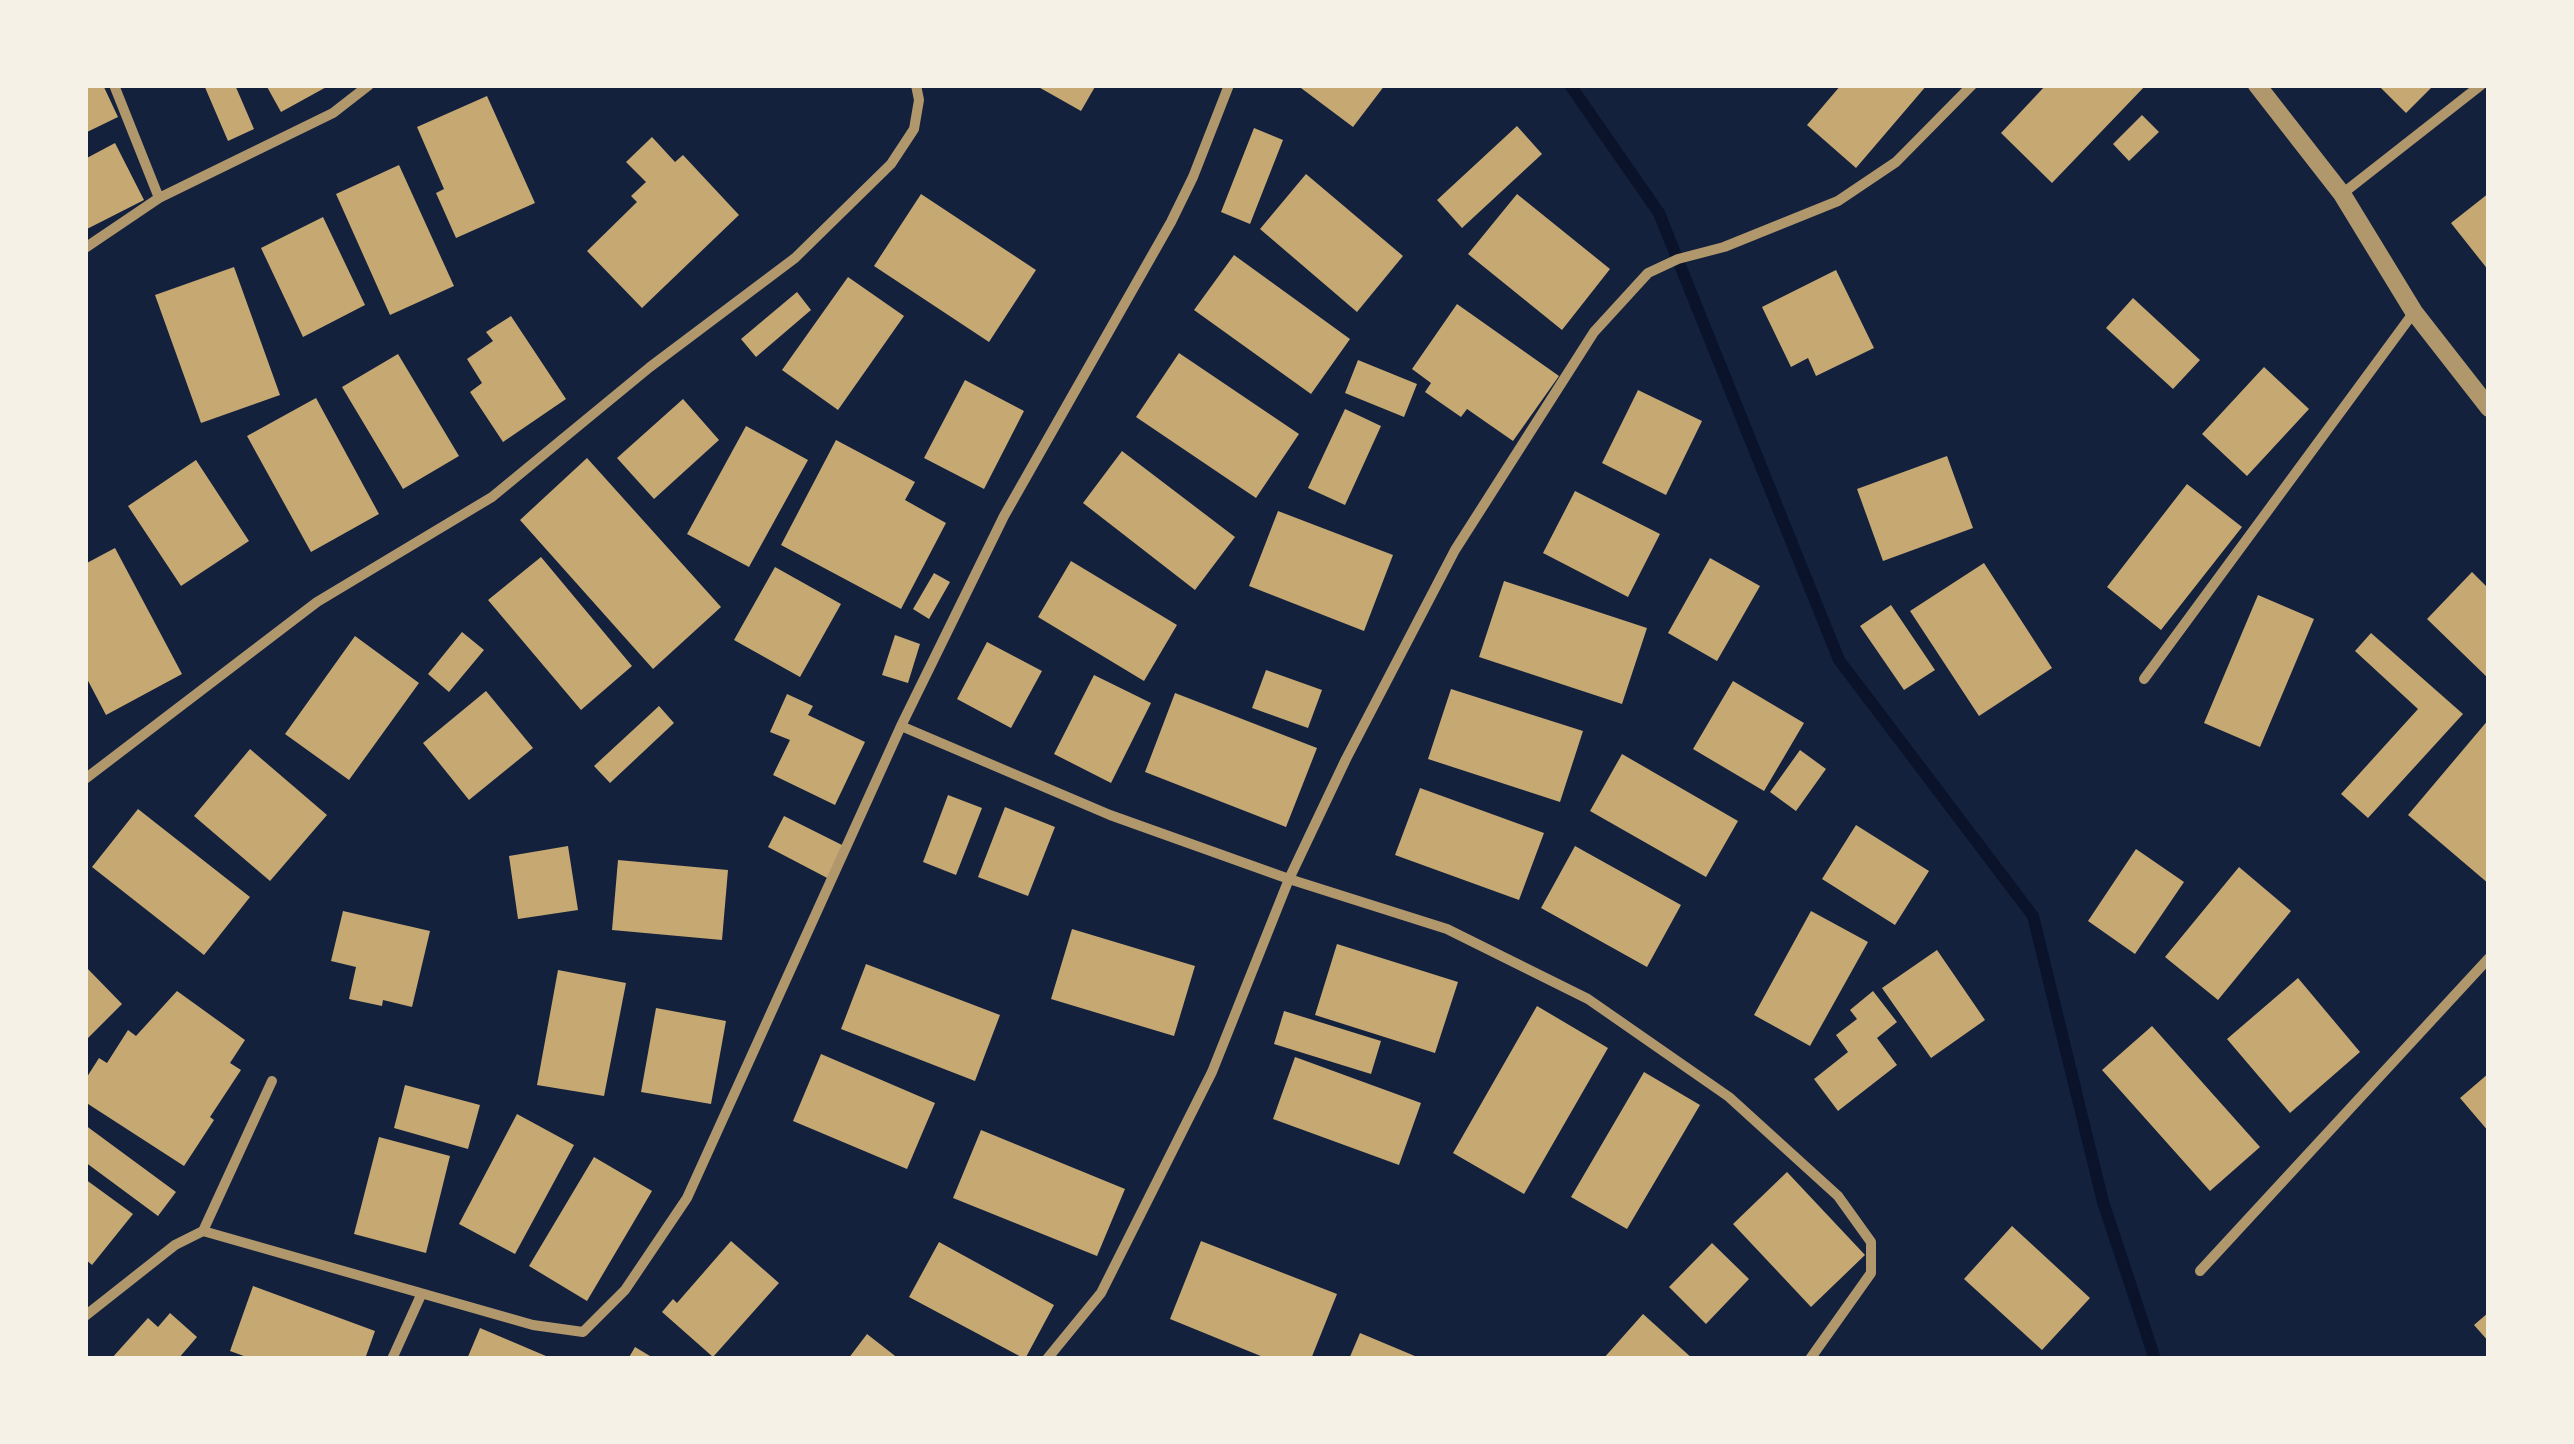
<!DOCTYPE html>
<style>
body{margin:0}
#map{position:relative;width:2574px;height:1444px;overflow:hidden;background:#14213d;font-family:Karla,sans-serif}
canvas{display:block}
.frame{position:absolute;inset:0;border:88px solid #f6f1e7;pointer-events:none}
</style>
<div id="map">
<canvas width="2574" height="1444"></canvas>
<div class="frame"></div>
</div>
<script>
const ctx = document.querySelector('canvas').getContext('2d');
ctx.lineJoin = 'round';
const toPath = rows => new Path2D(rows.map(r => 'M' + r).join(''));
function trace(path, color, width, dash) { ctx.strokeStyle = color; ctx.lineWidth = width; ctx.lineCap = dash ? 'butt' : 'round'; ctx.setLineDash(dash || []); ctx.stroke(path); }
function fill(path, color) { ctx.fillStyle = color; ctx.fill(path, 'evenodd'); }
const stream = toPath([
 [1570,85,1659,213,1839,660,2033,916,2103,1202,2155,1359]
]);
const building = toPath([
 [85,85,103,85,118,117,85,133],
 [204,85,235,85,254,129,228,141],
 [266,85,330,85,281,112],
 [1035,85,1096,85,1081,111],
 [1297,85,1385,85,1353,127],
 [1841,85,1927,85,1856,168,1807,125],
 [2046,85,2146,85,2052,183,2001,133],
 [2378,85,2434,85,2406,113],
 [487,96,535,203,456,238,436,193,444,189,417,127],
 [2142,115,2159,132,2129,161,2113,144],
 [1517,126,1542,154,1462,228,1437,200],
 [1254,128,1283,140,1250,224,1221,212],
 [652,137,675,162,683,155,739,215,642,308,587,251,637,202,631,196,646,182,626,162],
 [115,143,144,200,85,230,85,159],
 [399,165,454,286,390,315,336,194],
 [1306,174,1403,256,1357,312,1260,229],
 [2489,193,2489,271,2451,223],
 [921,194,1036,270,989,342,874,266],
 [1517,194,1610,269,1562,330,1468,254],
 [323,217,365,305,303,337,261,248],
 [1234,255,1350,339,1311,394,1194,310],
 [234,267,280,395,201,423,155,295],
 [1836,270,1874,348,1816,376,1808,358,1791,367,1762,307],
 [848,277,904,316,838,410,782,370],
 [797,292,811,310,756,357,741,339],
 [2133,298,2200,360,2173,389,2106,328],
 [1457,304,1559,376,1513,441,1467,409,1461,417,1425,392,1431,383,1412,369],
 [511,316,566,399,503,442,470,392,482,383,467,359,493,341,486,332],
 [1179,353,1299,434,1256,498,1136,417],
 [398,354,459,456,403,489,342,387],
 [1358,360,1417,384,1404,417,1345,393],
 [2264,367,2309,409,2247,476,2202,434],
 [965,380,1024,411,984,489,924,458],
 [1638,390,1702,421,1666,495,1602,463],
 [316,398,379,514,311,552,247,436],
 [683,399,719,440,654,499,617,458],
 [1345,409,1381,426,1345,505,1308,488],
 [746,426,808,460,749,567,687,534],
 [836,440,915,482,905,500,946,523,901,609,781,545],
 [1122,451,1235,537,1195,590,1083,503],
 [1947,456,1973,528,1883,561,1857,489],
 [587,458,721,607,653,669,520,520],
 [196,460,249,541,181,586,128,506],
 [2187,484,2242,527,2161,630,2107,587],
 [1575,491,1660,534,1628,597,1543,553],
 [1278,511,1393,555,1364,631,1249,586],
 [115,548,182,674,106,715,85,675,85,564],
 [541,557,632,666,581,710,488,600],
 [1710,558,1760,586,1717,661,1668,633],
 [1071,561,1177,625,1144,681,1038,617],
 [1984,563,2052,668,1979,716,1910,611],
 [775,567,841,604,800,677,734,640],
 [2472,572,2489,589,2489,679,2427,619],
 [934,573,950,582,929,619,913,609],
 [1504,581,1647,628,1622,704,1479,657],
 [2258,595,2314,619,2260,747,2204,723],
 [1891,605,1935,670,1904,690,1860,626],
 [462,632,484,650,449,692,428,674],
 [2371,633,2463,714,2368,818,2341,794,2418,709,2355,651],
 [895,635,920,644,908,683,882,675],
 [355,636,419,683,349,780,285,734],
 [987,642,1042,671,1011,728,957,699],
 [1266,670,1322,690,1308,728,1252,708],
 [1094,675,1151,703,1111,783,1054,754],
 [1733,681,1804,723,1764,791,1693,749],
 [1451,689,1583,731,1560,802,1428,759],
 [486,691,533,748,469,800,423,743],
 [1175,693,1317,748,1286,827,1145,772],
 [787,694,813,706,808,715,865,742,835,805,773,775,790,740,770,732],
 [659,706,674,723,610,783,594,766],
 [2489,719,2489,884,2408,815],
 [250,749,327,815,270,881,194,816],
 [1800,750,1826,769,1796,811,1770,792],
 [1622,754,1738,821,1706,877,1590,811],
 [1420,788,1544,833,1519,900,1395,855],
 [948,795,982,808,956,875,923,862],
 [1005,807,1055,827,1028,896,978,877],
 [138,809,250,897,204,955,92,867],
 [784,816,850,849,833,881,768,847],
 [1856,825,1929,871,1895,925,1822,879],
 [568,846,578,910,518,919,509,856],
 [1575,846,1681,905,1647,967,1541,908],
 [2136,849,2184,882,2135,954,2088,921],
 [618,860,728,870,722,940,612,930],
 [2239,867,2291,911,2218,1000,2165,957],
 [343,911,430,931,412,1007,383,1000,382,1006,349,999,356,967,331,961],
 [1811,911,1868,942,1810,1046,1754,1015],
 [1072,929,1195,966,1174,1036,1051,999],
 [1337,944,1458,982,1435,1053,1315,1015],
 [1937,950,1985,1020,1931,1058,1882,988],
 [866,964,1000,1015,975,1081,841,1029],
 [85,966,122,1004,85,1041],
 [558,970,626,983,604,1096,537,1085],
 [2298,978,2360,1052,2290,1113,2227,1039],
 [177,991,245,1040,230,1063,241,1070,210,1117,214,1120,184,1166,85,1102,85,1080,99,1058,107,1063,128,1030,136,1036],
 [1873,991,1897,1022,1877,1038,1897,1065,1838,1111,1814,1079,1848,1052,1836,1035,1857,1019,1850,1010],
 [1537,1006,1608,1048,1524,1194,1453,1153],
 [656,1008,726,1021,711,1104,641,1092],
 [1284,1011,1381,1041,1371,1074,1274,1044],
 [2152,1026,2260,1147,2210,1191,2102,1070],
 [821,1054,935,1103,907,1169,793,1121],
 [1295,1057,1421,1103,1399,1165,1273,1119],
 [1644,1072,1700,1105,1627,1229,1571,1197],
 [2489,1073,2489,1132,2460,1098],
 [405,1085,480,1105,468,1149,394,1128],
 [517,1114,574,1145,515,1254,459,1224],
 [85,1125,176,1192,158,1216,85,1162],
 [981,1130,1125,1189,1097,1256,953,1198],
 [379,1137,450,1156,426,1253,354,1234],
 [594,1157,652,1191,587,1301,529,1266],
 [1787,1172,1865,1255,1811,1307,1733,1224],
 [85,1179,133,1214,92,1265,85,1259],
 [2012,1226,2090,1298,2042,1350,1964,1279],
 [731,1241,779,1283,713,1357,662,1312,673,1299,677,1303],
 [1201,1241,1337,1294,1311,1359,1268,1359,1170,1319],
 [939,1242,1054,1305,1025,1359,909,1297],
 [1712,1243,1749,1279,1706,1324,1669,1287],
 [253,1286,375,1331,365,1359,252,1359,230,1351],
 [2489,1312,2489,1342,2474,1325],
 [170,1313,197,1337,178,1359,111,1359,148,1318,158,1327],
 [1643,1314,1693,1359,1603,1359],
 [480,1328,553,1359,467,1359],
 [1360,1333,1422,1359,1349,1359],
 [867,1334,899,1359,848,1359],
 [635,1347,655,1359,628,1359]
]);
const minor = toPath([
 [114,85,159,198],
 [2342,194,2481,85],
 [85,248,159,198,333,113,369,85],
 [2144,679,2414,312],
 [901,726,1110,815,1289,879,1447,929,1588,999,1729,1097,1838,1196,1871,1242,1871,1273,1810,1359],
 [85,779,317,602,492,497,650,367,795,258,891,164,914,129,919,100,916,85],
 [203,1231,533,1325,583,1332,625,1290,687,1198,901,726,1004,516,1171,222,1193,177,1229,85],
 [2200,1271,2489,958],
 [85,1316,175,1245,203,1231,272,1081],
 [392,1359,421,1295],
 [1047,1359,1101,1293,1212,1072,1289,879,1346,759,1455,550,1594,332,1648,273,1678,259,1724,247,1838,201,1896,162,1972,85]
]);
const tertiary = toPath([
 [2257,85,2342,194,2414,312,2489,408]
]);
trace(stream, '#0b132b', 12);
fill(building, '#c6a872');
trace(minor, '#b1986c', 10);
trace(tertiary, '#b1986c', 18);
</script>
